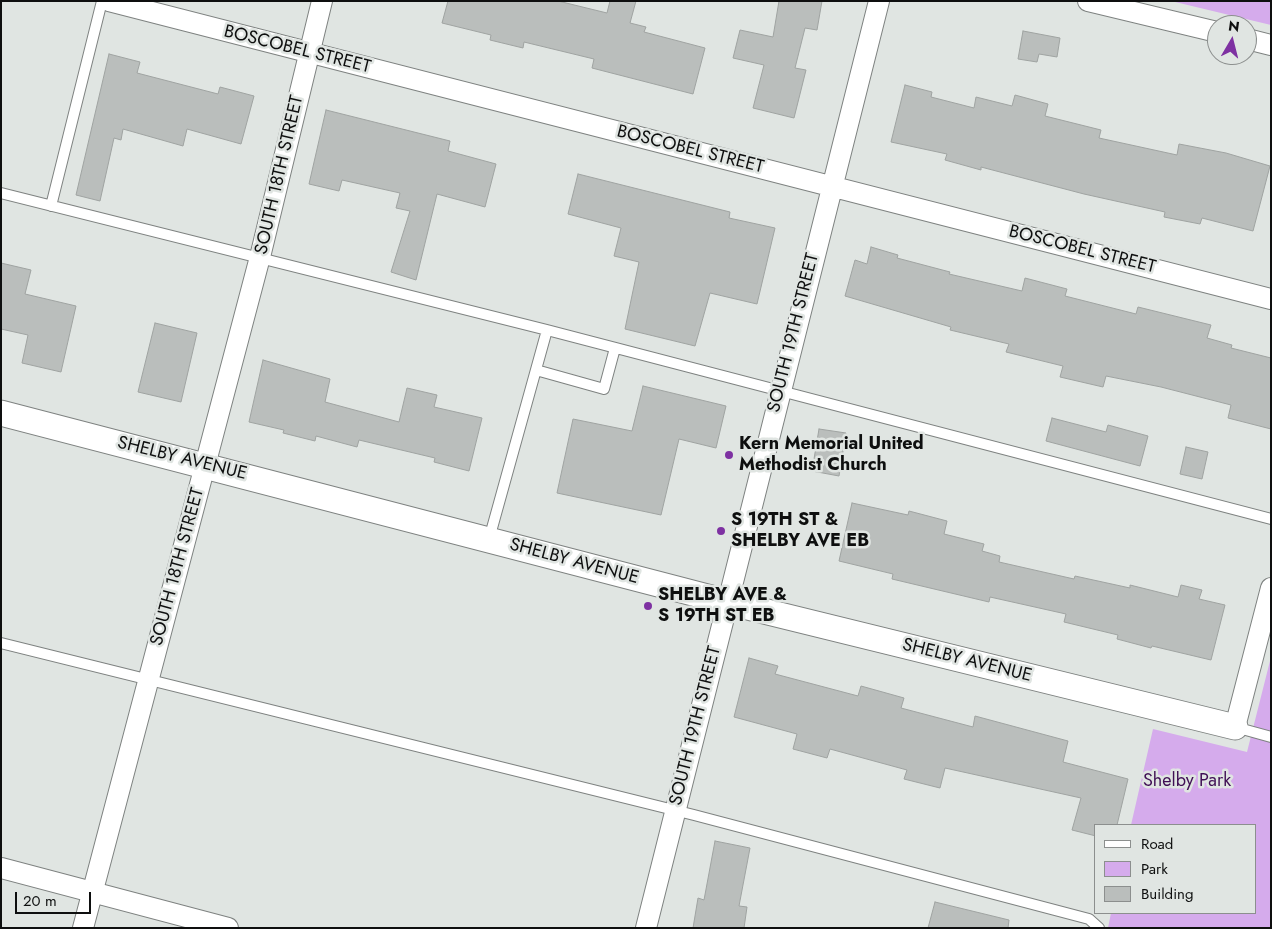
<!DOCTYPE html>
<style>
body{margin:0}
#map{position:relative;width:1272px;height:929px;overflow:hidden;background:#e0e5e2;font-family:Jost,sans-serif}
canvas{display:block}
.frame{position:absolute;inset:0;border:2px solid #0e0f0f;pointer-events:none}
.legend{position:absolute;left:1094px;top:824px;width:162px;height:90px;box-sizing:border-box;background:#e0e5e2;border:1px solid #8c8f8e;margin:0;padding:6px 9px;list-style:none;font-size:15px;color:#0e0f0f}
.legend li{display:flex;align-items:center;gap:10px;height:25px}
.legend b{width:25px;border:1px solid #8c8f8e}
.north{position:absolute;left:1207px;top:15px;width:50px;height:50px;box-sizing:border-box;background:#e0e5e2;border:1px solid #8c8f8e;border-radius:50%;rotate:8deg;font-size:14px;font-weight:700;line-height:20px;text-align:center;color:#0e0f0f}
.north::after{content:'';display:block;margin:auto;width:18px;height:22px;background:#7e31a2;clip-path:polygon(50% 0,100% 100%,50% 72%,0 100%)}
.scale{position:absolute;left:15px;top:892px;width:76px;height:22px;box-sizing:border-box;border:2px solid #0e0f0f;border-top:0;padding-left:6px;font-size:15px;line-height:18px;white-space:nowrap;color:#0e0f0f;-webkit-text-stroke:4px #e0e5e2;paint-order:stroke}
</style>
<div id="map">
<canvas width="1272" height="929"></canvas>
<div class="frame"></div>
<ul class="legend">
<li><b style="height:6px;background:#fff"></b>Road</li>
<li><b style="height:14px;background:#d5abec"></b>Park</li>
<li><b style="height:14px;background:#babebc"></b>Building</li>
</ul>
<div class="north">N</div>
<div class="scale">20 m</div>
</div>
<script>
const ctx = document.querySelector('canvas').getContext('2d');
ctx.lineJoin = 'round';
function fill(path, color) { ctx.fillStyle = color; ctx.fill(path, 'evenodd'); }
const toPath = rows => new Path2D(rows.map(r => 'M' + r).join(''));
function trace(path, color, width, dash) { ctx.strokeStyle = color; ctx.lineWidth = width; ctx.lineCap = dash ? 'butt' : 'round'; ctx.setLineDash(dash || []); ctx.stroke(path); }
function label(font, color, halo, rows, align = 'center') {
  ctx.font = font + ' Jost,sans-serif'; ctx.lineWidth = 5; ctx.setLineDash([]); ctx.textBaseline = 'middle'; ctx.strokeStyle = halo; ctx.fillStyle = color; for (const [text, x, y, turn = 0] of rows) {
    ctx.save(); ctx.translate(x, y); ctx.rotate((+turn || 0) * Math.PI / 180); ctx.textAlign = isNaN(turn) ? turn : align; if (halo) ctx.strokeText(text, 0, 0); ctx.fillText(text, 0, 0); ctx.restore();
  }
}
const green = toPath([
 [1171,1,1271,1,1271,25],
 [1271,657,1271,928,1108,928,1111,913,1256,913,1256,825,1131,825,1153,729,1247,752]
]);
const building = toPath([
 [448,1,558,1,607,13,610,1,636,1,630,23,646,27,644,32,705,48,693,94,592,68,594,59,524,42,523,48,490,40,491,35,442,23,448,1],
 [779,1,822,1,817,30,805,28,795,68,806,70,794,118,753,108,764,65,733,58,740,30,773,37,779,1],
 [1023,31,1060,38,1057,57,1039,54,1037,62,1018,59,1023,31],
 [109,54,140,62,137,73,218,94,220,87,254,96,241,144,187,129,183,146,123,129,121,140,114,138,100,201,76,195,109,54],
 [905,85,932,92,931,97,974,108,976,97,1012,106,1015,95,1048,104,1045,116,1101,130,1099,138,1177,155,1179,144,1226,153,1270,166,1253,231,1202,218,1200,224,1164,217,1165,212,1084,194,981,167,981,170,945,160,947,154,891,142,905,85],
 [326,110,450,141,448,151,496,164,485,207,437,194,416,280,391,272,410,211,396,208,400,193,342,180,339,191,309,184,326,110],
 [578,174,730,212,729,218,775,228,757,304,710,293,695,346,625,329,639,262,614,256,621,228,568,214,578,174],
 [871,247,898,255,897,258,950,272,949,274,1022,291,1025,278,1067,289,1065,296,1136,314,1138,307,1211,325,1207,338,1232,345,1231,348,1271,358,1271,429,1228,418,1231,405,1161,387,1106,376,1103,387,1060,377,1063,366,1006,352,1009,344,950,330,951,327,845,296,855,260,867,264,871,247],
 [1,263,31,270,25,294,76,306,61,372,22,363,28,335,1,329,1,263],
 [155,323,197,333,181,402,138,392,155,323],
 [263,360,330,379,325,402,399,422,407,388,437,395,434,407,482,418,469,471,434,462,435,458,359,440,357,447,316,436,315,441,283,433,284,430,249,422,263,360],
 [643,386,726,406,716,448,679,439,661,515,557,493,573,419,632,431,643,386],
 [1052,418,1106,432,1108,425,1148,436,1140,466,1046,441,1052,418],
 [819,429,846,433,839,476,812,471,819,429],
 [1186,447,1208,452,1202,479,1180,474,1186,447],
 [852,503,908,515,909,511,947,521,944,534,984,544,982,551,1000,556,999,562,1074,579,1075,576,1130,588,1130,585,1178,597,1181,585,1202,590,1199,599,1225,605,1211,660,1152,646,1151,648,1117,639,1118,635,1064,622,1066,614,990,597,989,602,892,579,893,574,839,561,852,503],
 [749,658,778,666,775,674,858,696,861,686,904,698,901,708,973,727,975,716,1068,741,1063,762,1128,779,1117,825,1096,825,1096,836,1072,830,1081,798,945,768,940,788,904,779,907,770,830,749,827,758,793,749,797,734,734,717,749,658],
 [715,841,750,848,739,906,747,907,744,928,693,928,698,898,704,900,715,841],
 [935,902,1009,920,1008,928,928,928,935,902]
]);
const service = toPath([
 [1,193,547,330,1271,519],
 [51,206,102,1],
 [536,370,604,389,615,348],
 [489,539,547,330],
 [1,643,694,815,1089,919,1099,928],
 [1235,727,1271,737]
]);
const minor = toPath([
 [109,1,1271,299],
 [1088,1,1217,32],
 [1247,39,1271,45],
 [1235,727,1271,588],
 [1,868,228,928],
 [83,928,260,257,322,1],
 [646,928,879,1]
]);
const tertiary = toPath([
 [1,413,727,602,1235,727]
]);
const markers = [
 [729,455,5,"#7e31a2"],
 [721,531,5,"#7e31a2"],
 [648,606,5,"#7e31a2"]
];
const streetNames = [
 ["BOSCOBEL STREET",297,50,14],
 ["BOSCOBEL STREET",690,150,14],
 ["SOUTH 18TH STREET",280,175,-77],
 ["BOSCOBEL STREET",1082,250,14],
 ["SOUTH 19TH STREET",794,333,-76],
 ["SHELBY AVENUE",182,459,14],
 ["SHELBY AVENUE",574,562,15],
 ["SOUTH 18TH STREET",178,567,-75],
 ["SHELBY AVENUE",967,661,14],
 ["SOUTH 19TH STREET",696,726,-76]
];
const poiNames = [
 ["Kern Memorial United",739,445],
 ["Methodist Church",739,466],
 ["S 19TH ST &",731,521],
 ["SHELBY AVE EB",731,542],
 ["SHELBY AVE &",658,596],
 ["S 19TH ST EB",658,617]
];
const parkNames = [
 ["Shelby Park",1187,782]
];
fill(green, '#d5abec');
fill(building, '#babebc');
trace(building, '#9fa3a1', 1);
trace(service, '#7e8280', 12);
trace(minor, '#7e8280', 22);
trace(tertiary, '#7e8280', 27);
trace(service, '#fff', 10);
trace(minor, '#fff', 20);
trace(tertiary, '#fff', 25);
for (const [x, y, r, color] of markers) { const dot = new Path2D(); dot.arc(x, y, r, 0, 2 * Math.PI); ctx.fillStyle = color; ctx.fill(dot); trace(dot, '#e0e5e2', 2); }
label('18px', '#0e0f0f', '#e0e5e2', streetNames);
label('bold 18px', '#0e0f0f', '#e0e5e2', poiNames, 'left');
label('18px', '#400f55', '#e0e5e2', parkNames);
</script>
